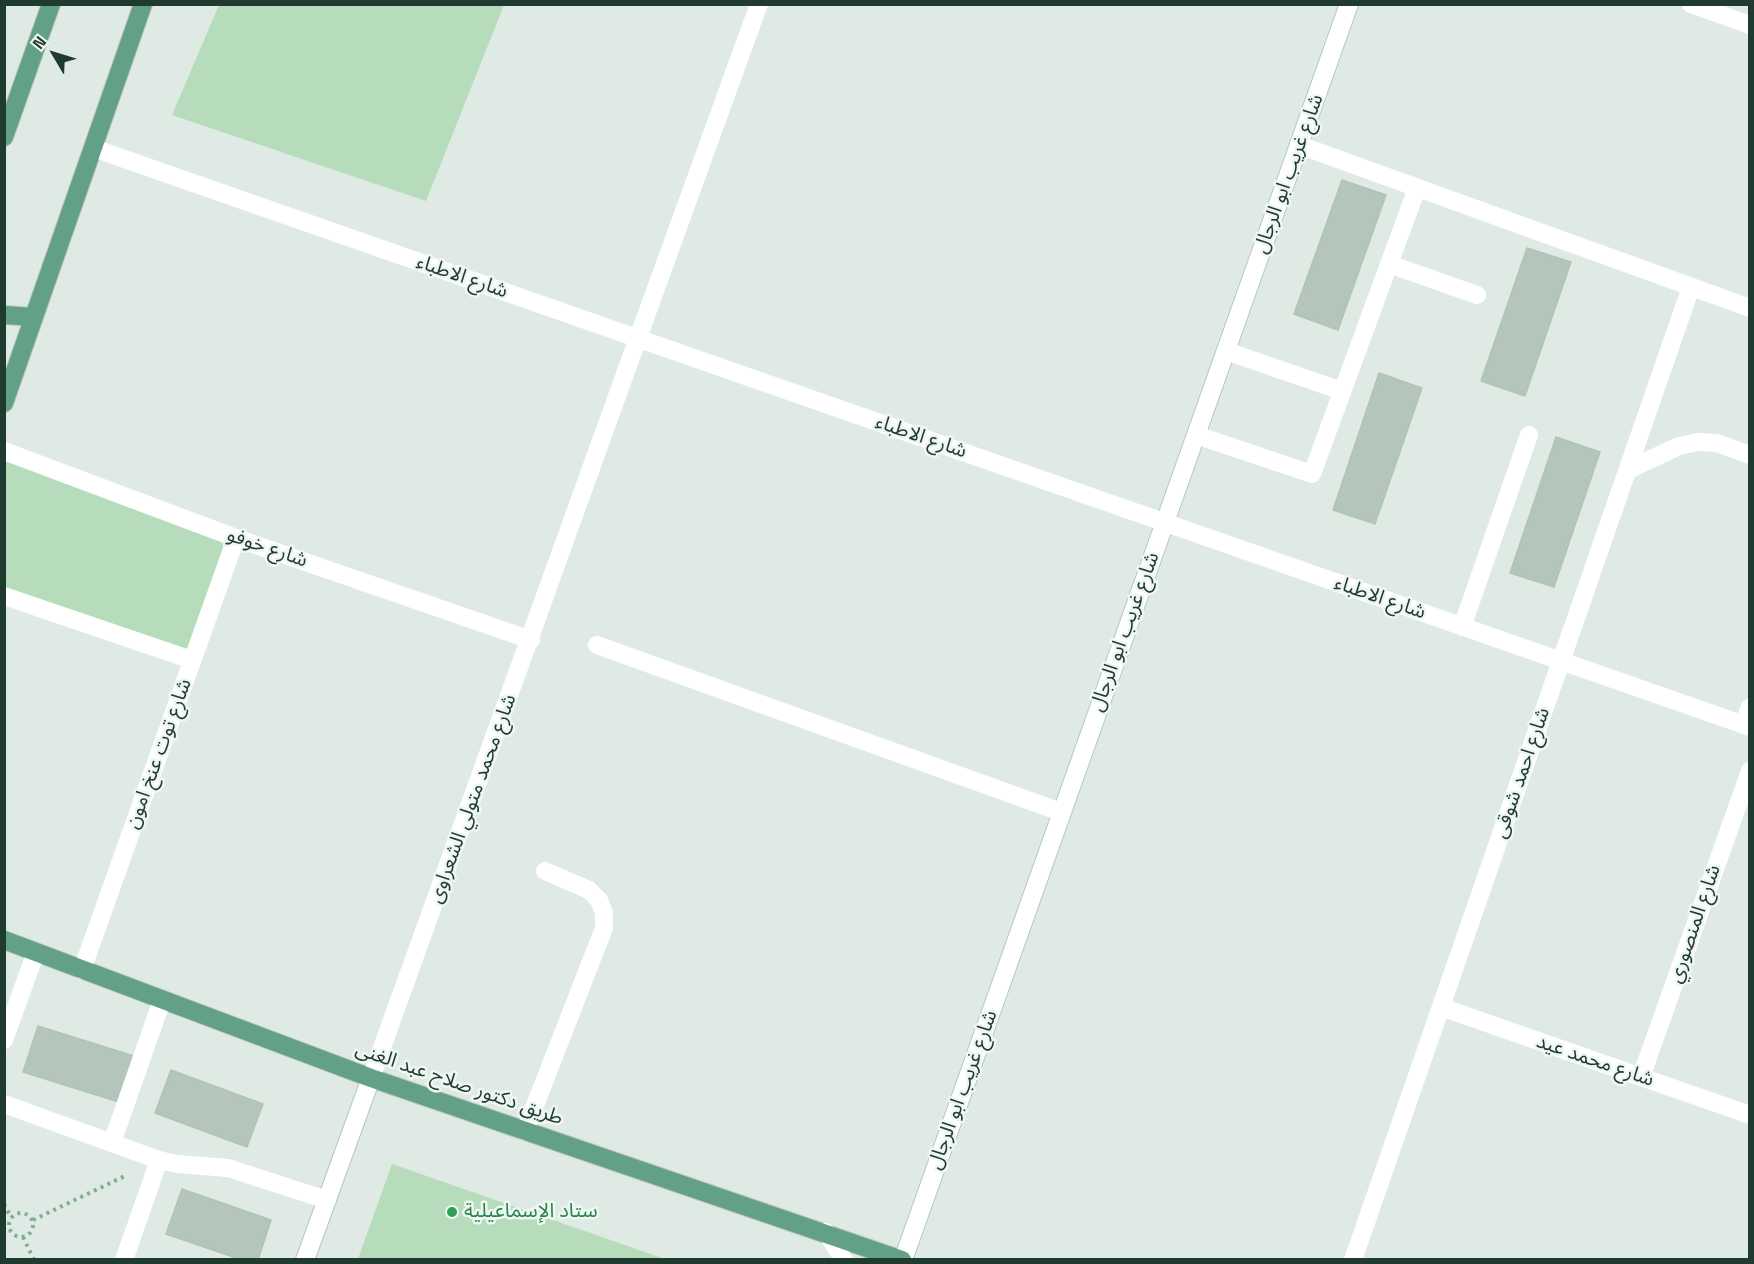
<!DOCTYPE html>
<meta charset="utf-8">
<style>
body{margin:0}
#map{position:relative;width:1754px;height:1264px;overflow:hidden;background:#deeae3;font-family:"Space Grotesk",sans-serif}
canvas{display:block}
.frame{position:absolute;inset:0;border:6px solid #1f3a2f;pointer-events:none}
.north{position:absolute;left:24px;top:24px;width:60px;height:60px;-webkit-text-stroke:4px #eff7f2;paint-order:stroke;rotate:308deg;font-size:16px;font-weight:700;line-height:24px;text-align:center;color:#1f3a2f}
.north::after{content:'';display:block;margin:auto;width:21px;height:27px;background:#1f3a2f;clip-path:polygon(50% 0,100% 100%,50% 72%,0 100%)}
</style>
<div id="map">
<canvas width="1754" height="1264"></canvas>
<div class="frame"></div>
<div class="north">N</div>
</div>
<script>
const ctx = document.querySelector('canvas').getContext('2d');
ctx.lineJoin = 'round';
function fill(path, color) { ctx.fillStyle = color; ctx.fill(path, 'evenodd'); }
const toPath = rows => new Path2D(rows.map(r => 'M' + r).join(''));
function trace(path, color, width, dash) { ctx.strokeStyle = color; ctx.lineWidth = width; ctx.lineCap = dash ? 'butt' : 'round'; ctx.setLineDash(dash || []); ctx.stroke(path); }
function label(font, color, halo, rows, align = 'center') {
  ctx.font = font + ' "Space Grotesk","Noto Sans Arabic",sans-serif'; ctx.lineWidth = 5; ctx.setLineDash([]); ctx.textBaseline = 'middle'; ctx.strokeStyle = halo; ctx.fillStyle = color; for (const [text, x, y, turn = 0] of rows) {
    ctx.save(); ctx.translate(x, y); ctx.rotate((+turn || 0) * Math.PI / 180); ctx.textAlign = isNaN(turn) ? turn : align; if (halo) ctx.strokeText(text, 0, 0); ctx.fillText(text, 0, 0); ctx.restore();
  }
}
const green = toPath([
 [219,5,504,5,426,201,172,115],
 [4,456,232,540,191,655,5,592],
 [392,1164,665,1259,358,1259]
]);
const building = toPath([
 [1342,180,1386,195,1338,330,1294,314,1342,180],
 [1527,248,1571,262,1525,396,1481,381,1527,248],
 [1379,373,1422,388,1375,524,1333,510,1379,373],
 [1556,437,1600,452,1554,587,1510,573,1556,437],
 [38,1026,137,1057,122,1103,23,1072,38,1026],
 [171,1070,263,1104,247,1147,155,1113,171,1070],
 [182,1189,271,1220,258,1260,242,1260,166,1234,182,1189]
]);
const path = toPath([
 [4,1204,11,1217],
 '9 1225a12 12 0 1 1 24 0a12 12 0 1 1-24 0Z',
 [33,1220,127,1175],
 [23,1237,34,1260]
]);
const lane = toPath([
 [638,338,759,4],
 [1628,470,1679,446,1698,442,1717,443,1750,455],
 [597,645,1061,812],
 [1743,724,1750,707],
 [525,1131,604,928,604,913,599,900,589,890,545,871],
 [826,1232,844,1260]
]);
const street = toPath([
 [1691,4,1750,25],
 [1299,145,1750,308],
 [93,148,1750,727],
 [1389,264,1477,295],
 [1226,351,1342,391],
 [1196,435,1312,474,1417,188],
 [4,451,236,538,531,640],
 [4,596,192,660],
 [1462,627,1529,435],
 [82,970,236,538],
 [1441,1007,1750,1115],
 [4,1040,36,952],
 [1641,1077,1750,771],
 [371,1078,638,338],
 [4,1104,159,1160,177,1164,228,1168,327,1200],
 [112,1143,162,1000],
 [124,1260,159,1160],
 [1353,1260,1691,287]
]);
const secondary = toPath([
 [305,1260,371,1078],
 [903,1260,1349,4]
]);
const primary = toPath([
 [4,137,51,4],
 [4,315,34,317],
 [4,403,143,4],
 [4,940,371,1078,902,1260]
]);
const markers = [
 [452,1212,6,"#2e9e5b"]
];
const streetNames = [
 ["شارع غريب ابو الرجال",1289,174,-70],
 ["شارع الاطباء",462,277,19],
 ["شارع الاطباء",921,437,19],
 ["شارع خوفو",267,548,19],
 ["شارع الاطباء",1380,598,19],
 ["شارع غريب ابو الرجال",1125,632,-70],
 ["شارع توت عنخ امون",159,754,-70],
 ["شارع احمد شوقى",1522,773,-71],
 ["شارع محمد متولي الشعراوى",473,799,-70],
 ["شارع المنصوري",1695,924,-71],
 ["شارع محمد عيد",1595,1061,19],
 ["طريق دكتور صلاح عبد الغنى",459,1084,19],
 ["شارع غريب ابو الرجال",963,1090,-70]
];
const leisureNames = [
 ["ستاد الإسماعيلية",464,1212]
];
fill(green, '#b6dcbb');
fill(building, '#b4c5bc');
trace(building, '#b1c4b9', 1.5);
trace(secondary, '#b1cabe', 20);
trace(primary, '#bcc4c1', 20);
trace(path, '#7eae99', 4, [3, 4.5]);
trace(lane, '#fff', 18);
trace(street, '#fff', 18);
trace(secondary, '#fff', 18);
trace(primary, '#62a188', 18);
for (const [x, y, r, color] of markers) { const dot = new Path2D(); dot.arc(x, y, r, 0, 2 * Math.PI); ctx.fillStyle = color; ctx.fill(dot); trace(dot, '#eff7f2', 2); }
label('20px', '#1f3a2f', '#eff7f2', streetNames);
label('20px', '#27864d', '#eff7f2', leisureNames, 'left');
</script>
